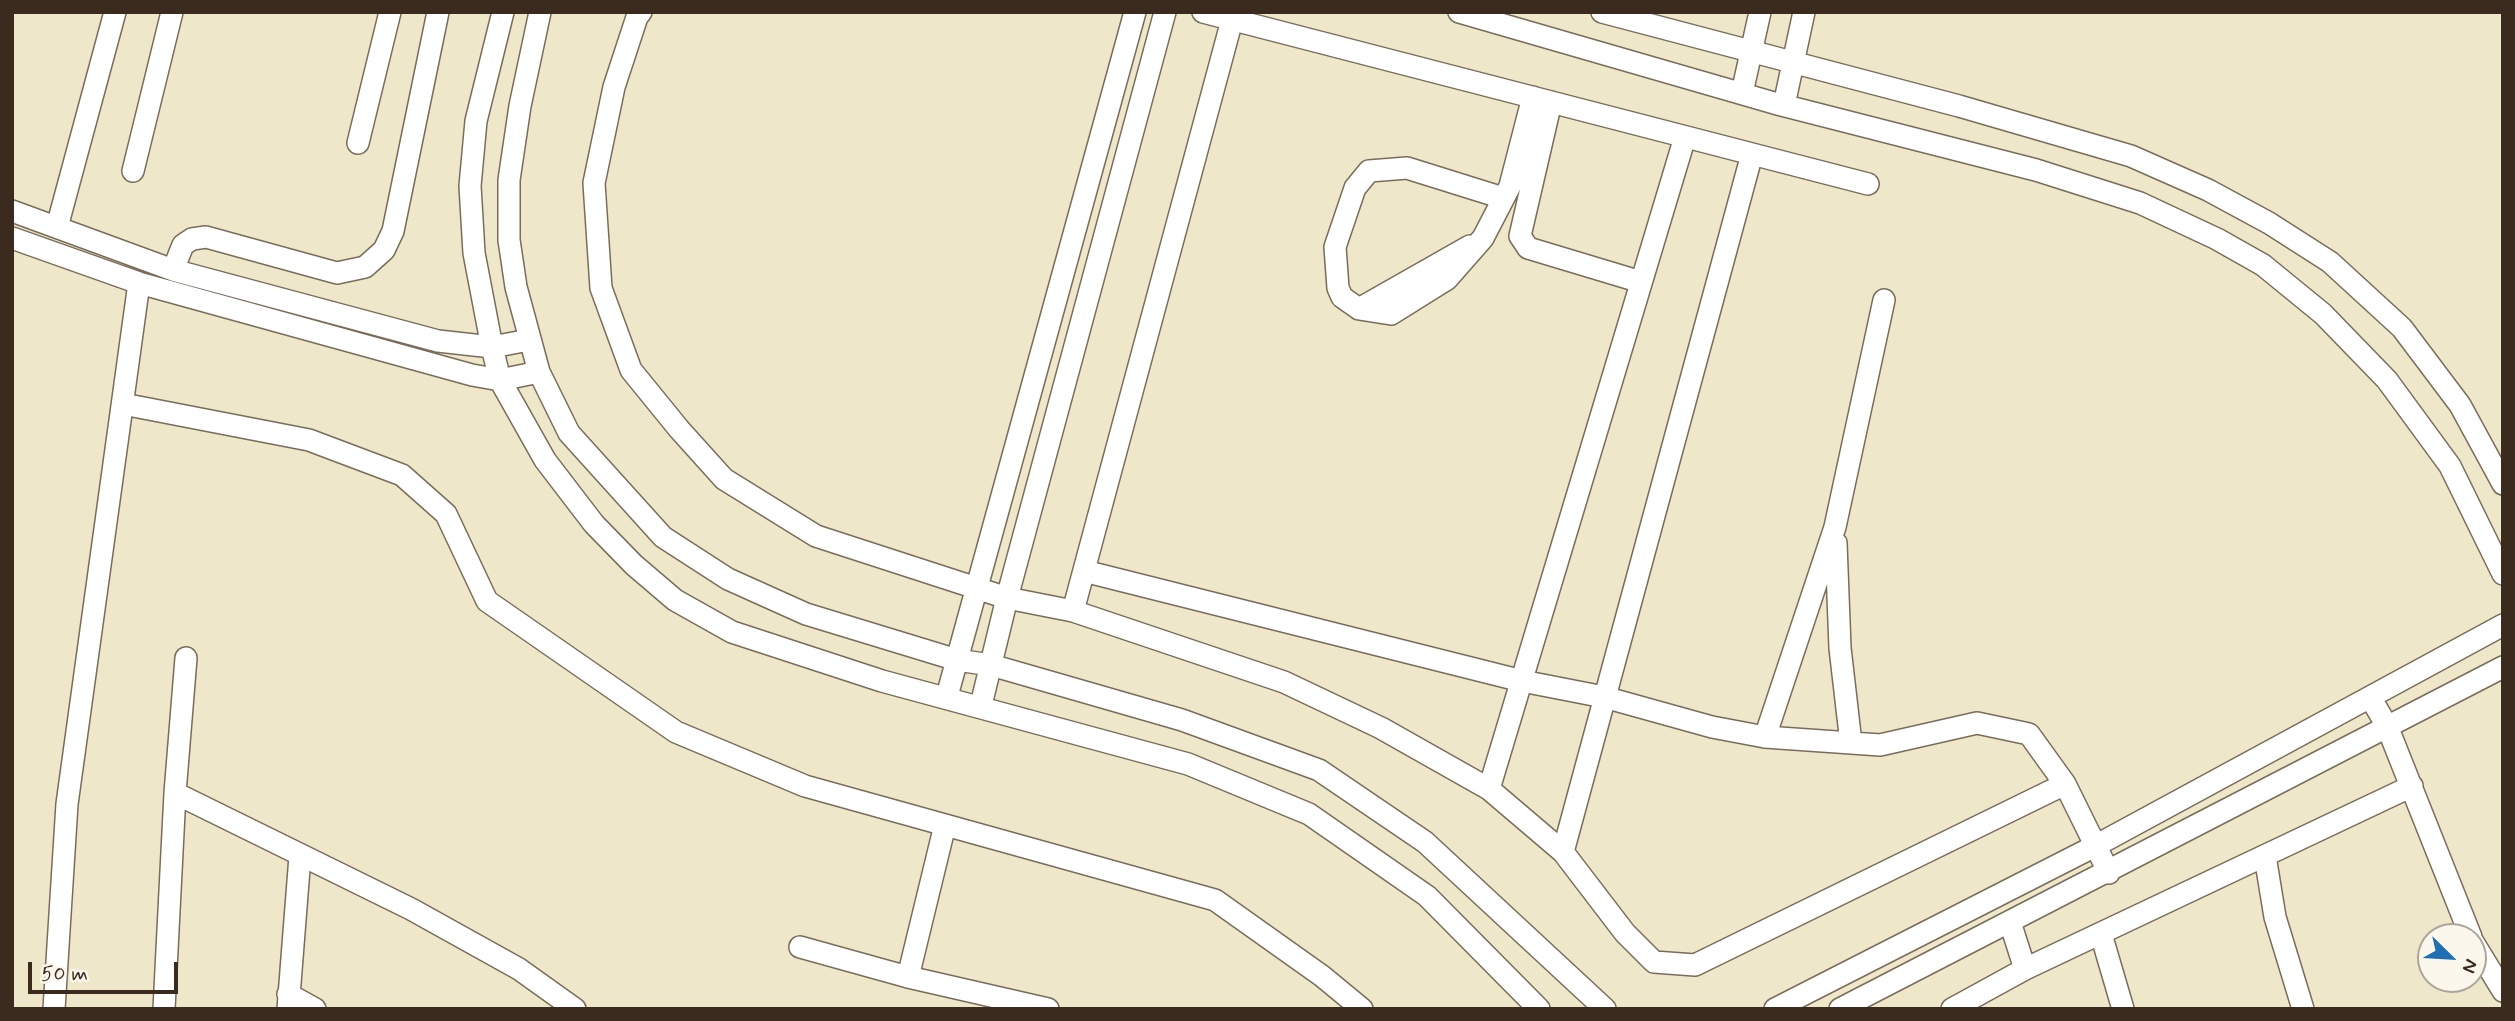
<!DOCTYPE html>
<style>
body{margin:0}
#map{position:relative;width:2515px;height:1021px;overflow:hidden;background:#eee7ca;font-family:Mynerve,sans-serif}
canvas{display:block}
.frame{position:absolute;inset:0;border:14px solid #3b2a1e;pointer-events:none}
.north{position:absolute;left:2417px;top:923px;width:70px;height:70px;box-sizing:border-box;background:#fbf7ec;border:2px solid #aea59a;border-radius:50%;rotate:114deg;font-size:19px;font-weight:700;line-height:28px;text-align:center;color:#3b2a1e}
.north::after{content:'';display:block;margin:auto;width:24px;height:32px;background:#1f6fb2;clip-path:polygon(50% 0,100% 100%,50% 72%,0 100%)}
.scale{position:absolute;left:28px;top:962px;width:150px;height:32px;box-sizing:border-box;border:4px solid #3b2a1e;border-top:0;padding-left:9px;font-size:21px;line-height:24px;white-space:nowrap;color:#3b2a1e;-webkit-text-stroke:5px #fbf7ec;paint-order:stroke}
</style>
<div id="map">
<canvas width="2515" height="1021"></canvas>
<div class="frame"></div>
<div class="north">N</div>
<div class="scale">50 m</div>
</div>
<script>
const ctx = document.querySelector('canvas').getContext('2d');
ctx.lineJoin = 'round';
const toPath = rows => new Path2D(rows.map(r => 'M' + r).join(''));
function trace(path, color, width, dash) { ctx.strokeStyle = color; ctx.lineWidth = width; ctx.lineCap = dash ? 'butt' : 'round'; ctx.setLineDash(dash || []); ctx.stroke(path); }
const minor = toPath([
 [503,12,476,121,470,186,474,253,492,347,500,380,545,460,594,524,634,565,675,600,732,632,882,681,1188,764,1309,814,1427,896,1539,1009],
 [540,12,520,106,509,180,509,240,516,287,539,372,569,433,663,537,728,579,806,614,957,660,991,665,1182,720,1319,770,1425,842,1605,1009],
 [641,12,637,17,614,87,594,183,601,288,631,370,679,429,724,479,816,536,1007,598,1073,611,1284,682,1381,728,1489,789,1563,852,1625,933,1654,962,1695,965,2065,784],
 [1203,12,1868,184],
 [1459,12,1774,103,2036,170,2140,203,2217,239,2263,265,2323,314,2387,380,2450,466,2503,574],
 [1602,12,1959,106,2131,156,2208,190,2269,223,2330,262,2402,328,2460,405,2503,484],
 [1742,93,1760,12],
 [1551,102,1520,236,1528,248,1641,282],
 [1784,105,1804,12],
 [358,143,390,12],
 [133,171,172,12],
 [1503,198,1407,168,1369,171,1355,188,1335,247,1338,288,1342,297,1359,309,1391,314,1447,279,1483,238,1510,186,1533,97],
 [12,211,173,270,438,341,492,347,529,340],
 [57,227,115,12],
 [12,238,139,283,472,375,500,380,539,372],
 [173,270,183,245,192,239,206,237,337,273,365,267,384,250,393,231,438,12],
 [1359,309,1470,246],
 [123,404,309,440,402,475,446,514,487,601,676,732,805,786,1215,900,1322,976,1362,1009],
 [1836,543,1840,648,1851,743],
 [1084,571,1522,681,1604,697,1712,727,1765,737,1880,745,1977,723,2029,734,2065,784,2109,873],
 [1073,611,1232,20],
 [947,696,1135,12],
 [2370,697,2387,726,2471,937],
 [981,705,1007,598,1165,12],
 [1765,737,1835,527,1884,300],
 [1489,789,1685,137],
 [175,793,411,909,519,969,575,1009],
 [1563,852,1752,154],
 [2265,856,2275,917,2303,1009],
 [2010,922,2025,969],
 [2101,934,2123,1009],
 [2473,942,2503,991],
 [800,947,908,977,1048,1009],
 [908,977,945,825],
 [288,994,315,1009],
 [54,1009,67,804,139,283],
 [164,1009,175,793,186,658],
 [288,1009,300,856],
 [1775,1009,2097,845,2503,625],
 [1840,1009,2503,667],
 [1952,1009,2025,969,2412,786]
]);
trace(minor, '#7a6c5a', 24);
trace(minor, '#fff', 21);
</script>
